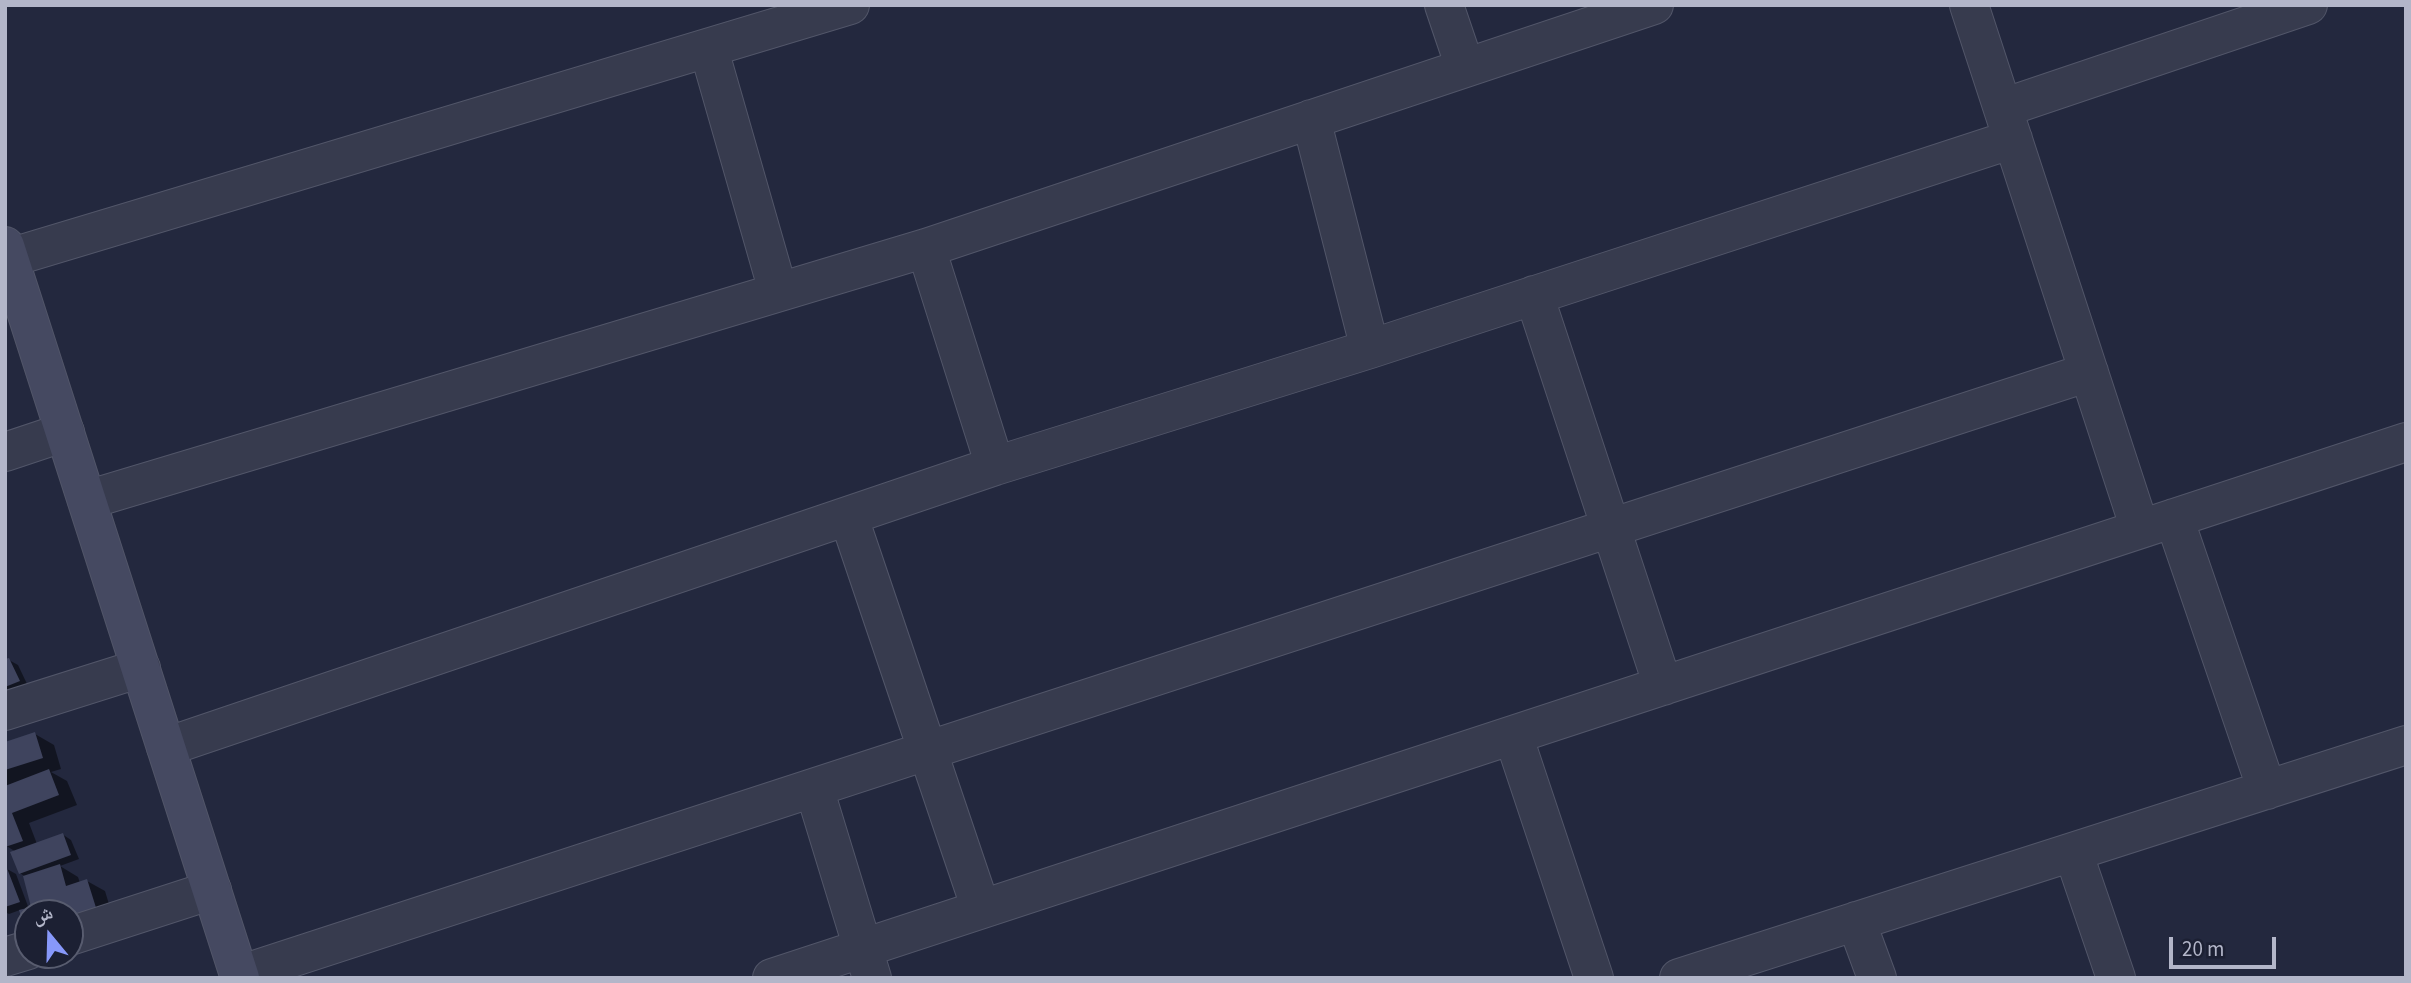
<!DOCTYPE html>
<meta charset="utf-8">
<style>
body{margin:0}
#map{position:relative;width:2411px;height:983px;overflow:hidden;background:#23283e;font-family:"Source Sans 3","Noto Naskh Arabic",sans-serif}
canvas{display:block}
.frame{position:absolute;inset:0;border:7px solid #b3b6c9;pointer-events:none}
.north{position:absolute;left:14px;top:899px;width:70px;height:70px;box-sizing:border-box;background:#1c2033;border:2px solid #585c6f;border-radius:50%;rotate:341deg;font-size:19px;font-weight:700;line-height:28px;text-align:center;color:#b3b6c9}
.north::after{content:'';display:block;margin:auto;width:24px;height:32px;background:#8798fa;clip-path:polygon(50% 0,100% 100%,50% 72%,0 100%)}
.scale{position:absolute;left:2169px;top:937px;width:107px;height:32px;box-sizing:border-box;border:4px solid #b3b6c9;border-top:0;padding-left:9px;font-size:21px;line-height:24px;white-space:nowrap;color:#b3b6c9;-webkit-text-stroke:5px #1c2033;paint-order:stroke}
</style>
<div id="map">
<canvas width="2411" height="983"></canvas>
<div class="frame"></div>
<div class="north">ش</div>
<div class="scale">20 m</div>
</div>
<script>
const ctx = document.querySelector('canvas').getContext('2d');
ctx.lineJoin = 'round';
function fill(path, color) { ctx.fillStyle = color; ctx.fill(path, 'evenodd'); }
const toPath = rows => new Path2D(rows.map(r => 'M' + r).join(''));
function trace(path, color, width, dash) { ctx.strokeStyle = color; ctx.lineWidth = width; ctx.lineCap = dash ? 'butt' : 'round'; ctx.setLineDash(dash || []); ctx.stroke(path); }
const shadow = toPath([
 [9,660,18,665,28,686,5,696,5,661],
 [35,734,54,745,61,769,51,772,67,781,77,805,29,823,37,844,62,834,71,840,79,859,60,866,78,877,80,883,87,881,105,891,115,924,70,913,28,913,28,932,20,910,9,914,5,912,7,869,16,874,29,909,34,908,24,876,20,873,16,852,5,845,5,744]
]);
const building = toPath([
 [9,658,20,681,5,687,5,659],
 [35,732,43,758,5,770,5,742],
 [49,769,59,795,12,813,23,841,5,847,5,786],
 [63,833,71,855,19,874,10,852],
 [5,863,20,902,5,907],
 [60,864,66,886,87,879,98,914,70,922,70,913,28,913,26,933,19,910,31,907,23,876]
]);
const street = toPath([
 [1444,5,1465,67],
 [1969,5,2140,529],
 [709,50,778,291],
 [2003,108,2308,5],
 [1311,119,1370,349],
 [926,248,995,466],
 [9,258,850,5],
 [1534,295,1663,686],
 [5,452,65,432],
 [87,500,926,248,1654,5],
 [849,518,981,909],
 [2174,518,2267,790],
 [5,711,141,668],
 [1513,735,1594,978],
 [166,747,995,466,1370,349,2013,139],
 [814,788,872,978],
 [2073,852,2116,978],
 [1856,921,1877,978],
 [70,936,212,890],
 [5,957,28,950],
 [239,975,2089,372],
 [772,978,2406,442],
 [1679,978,2406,745]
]);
const secondary = toPath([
 [5,246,240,978]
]);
fill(shadow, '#0007');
fill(building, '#3f445e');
trace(street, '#525669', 40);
trace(secondary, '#525669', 40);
trace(street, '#373b4e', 38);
trace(secondary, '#454961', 38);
</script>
